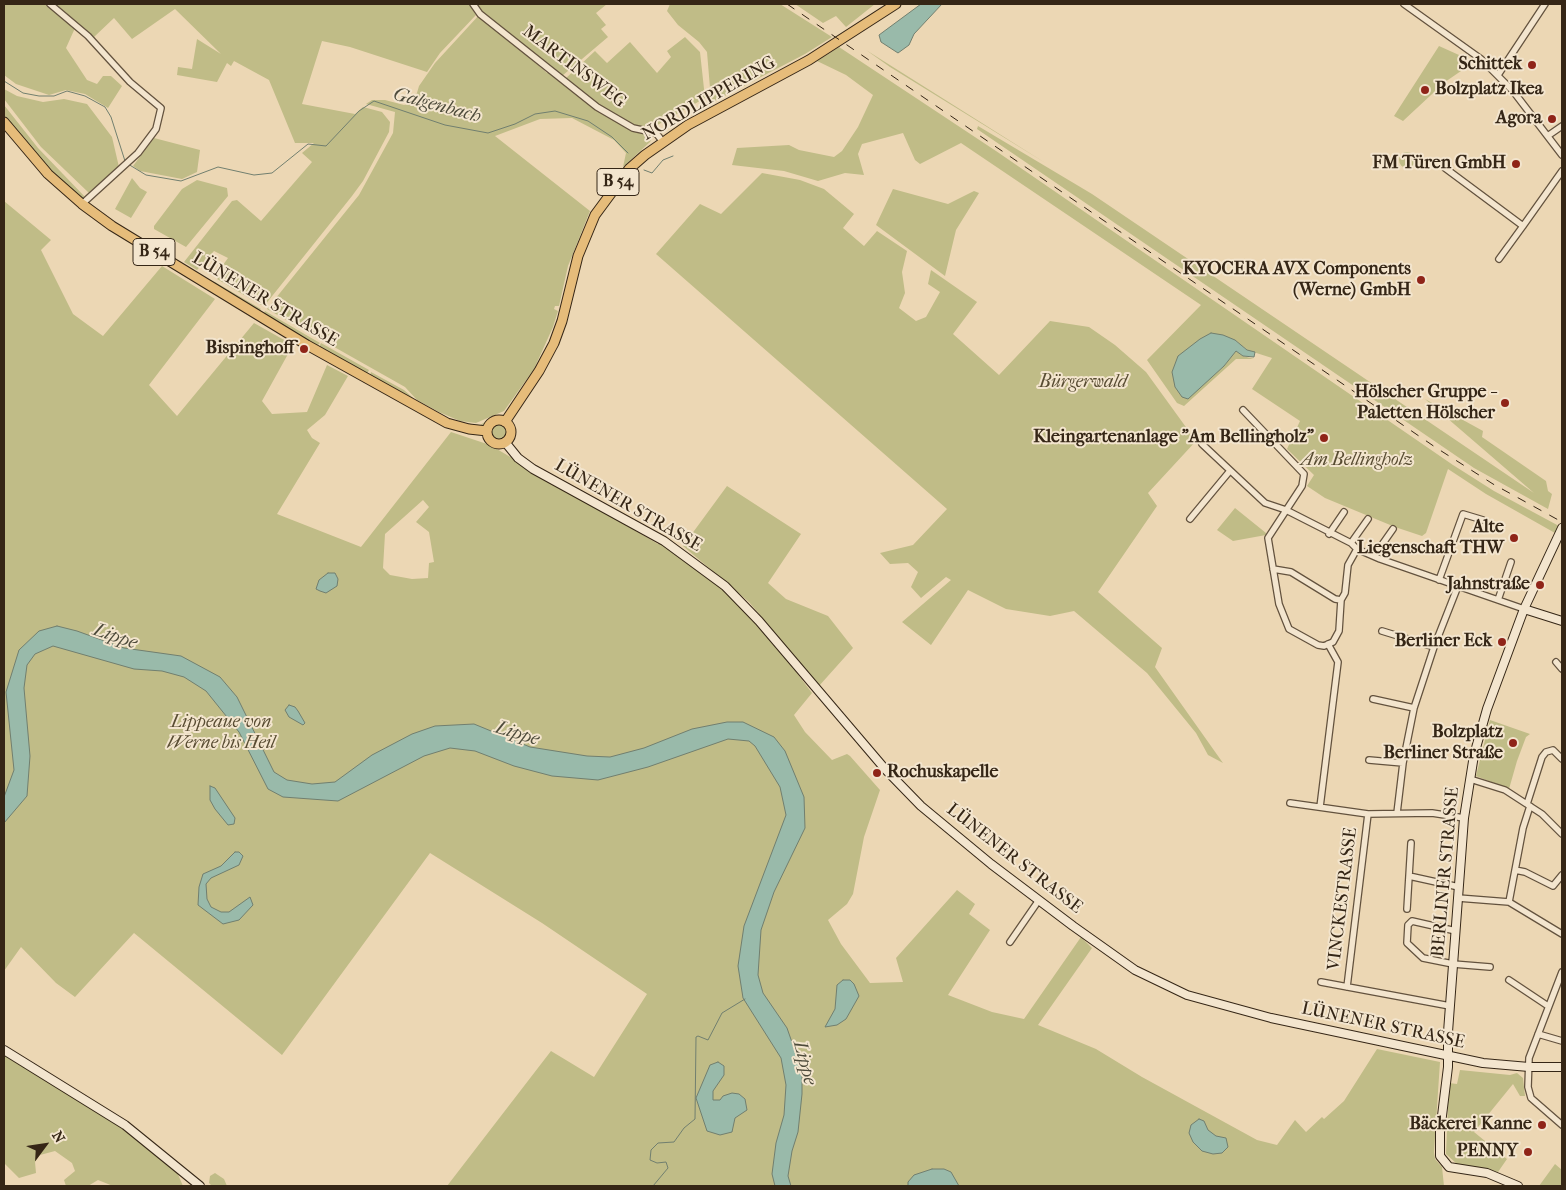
<!DOCTYPE html>
<meta charset="utf-8">
<style>
body{margin:0}
#map{position:relative;width:1566px;height:1190px;overflow:hidden;background:#ecd7b4;font-family:"IM FELL French Canon",serif}
canvas{display:block}
.frame{position:absolute;inset:0;border:5px solid #352616;pointer-events:none}
.north{position:absolute;left:20px;top:1120px;width:50px;height:50px;-webkit-text-stroke:4px #f3e5ce;paint-order:stroke;rotate:59deg;font-size:14px;font-weight:700;line-height:20px;text-align:center;color:#352616}
.north::after{content:'';display:block;margin:auto;width:18px;height:22px;background:#352616;clip-path:polygon(50% 0,100% 100%,50% 72%,0 100%)}
</style>
<div id="map">
<canvas width="1566" height="1190"></canvas>
<div class="frame"></div>
<div class="north">N</div>
</div>
<script>
const ctx = document.querySelector('canvas').getContext('2d');
ctx.lineJoin = 'round';
function fill(path, color) { ctx.fillStyle = color; ctx.fill(path, 'evenodd'); }
const toPath = rows => new Path2D(rows.map(r => 'M' + r).join(''));
function trace(path, color, width, dash) { ctx.strokeStyle = color; ctx.lineWidth = width; ctx.lineCap = dash ? 'butt' : 'round'; ctx.setLineDash(dash || []); ctx.stroke(path); }
function label(font, color, halo, rows, align = 'center') {
  ctx.font = font + ' "IM FELL French Canon",serif'; ctx.lineWidth = 4; ctx.setLineDash([]); ctx.textBaseline = 'middle'; ctx.strokeStyle = halo; ctx.fillStyle = color; for (const [text, x, y, turn = 0] of rows) {
    ctx.save(); ctx.translate(x, y); ctx.rotate((+turn || 0) * Math.PI / 180); ctx.textAlign = isNaN(turn) ? turn : align; if (halo) ctx.strokeText(text, 0, 0); ctx.fillText(text, 0, 0); ctx.restore();
  }
}
const green = toPath([
 [4,4,45,4,75,28,66,48,87,80,97,84,103,76,111,76,122,86,108,108,85,94,66,90,49,95,16,84,4,75],
 [55,4,469,4,476,15,440,53,427,72,350,47,322,41,302,104,355,114,363,107,382,112,390,122,389,132,363,181,352,196,265,305,261,305,217,279,221,275,220,269,228,258,214,251,197,270,184,262,232,201,237,200,261,221,312,162,302,153,314,143,295,143,269,80,234,61,231,66,227,63,217,82,177,75,178,67,192,69,197,39,221,54,175,9,132,39,114,18,94,37],
 [477,4,607,4,596,13,606,25,601,29,608,37,562,76,483,12],
 [670,4,780,4,832,37,805,54,713,102,711,100,707,52,699,42,678,25,667,11],
 [795,4,875,4,846,27,836,16,823,23],
 [480,14,547,73,551,71,633,128,654,134,650,142,623,167,626,153,614,140,572,118,540,119,495,136,590,211,568,266,559,306,555,306,554,309,558,311,553,327,534,369,504,411,476,423,460,421,439,412,417,400,405,387,267,309,359,195,393,133,395,112,366,104,372,100,385,100,404,105,414,103,419,86,435,63],
 [685,37,700,52,705,98,654,127,636,126,600,105,565,79,595,51,607,63,630,42,657,73,671,57,667,51],
 [1439,46,1459,55,1469,63,1471,69,1461,71,1445,82,1403,121,1394,116],
 [839,47,996,151,1453,465,1494,491,1559,526,1555,533,1486,494,1448,469,1426,533,1422,536,1395,527,1325,498,1307,486,1314,475,1287,449,1300,421,1252,389,1272,358,1247,350,1235,340,1205,382,1224,366,1236,350,1243,356,1254,359,1236,359,1184,406,1177,403,1147,360,1201,305,961,143,920,164,915,160,903,133,862,144,858,154,864,175,845,173,818,181,784,171,732,165,737,148,789,145,799,150,834,157,842,151,858,127,873,95,846,75,817,61],
 [866,50,1047,164,890,67],
 [4,89,17,96,43,102,64,99,87,104,112,137,119,167,89,193,41,147,4,99],
 [4,105,38,148,86,198,82,199,55,176,15,131,4,115],
 [978,126,1092,194,1534,493,1425,399,1483,431,1482,437,1546,481,1548,491,1552,494,1548,509,1474,468,977,129],
 [154,138,200,150,197,172,182,179,140,171,133,166],
 '1399 160a8 8 0 1 1 16 0a8 8 0 1 1-16 0Z',
 [762,173,800,180,824,189,854,214,843,228,864,246,877,231,907,251,902,272,905,293,899,308,916,321,926,317,940,292,928,284,931,270,977,302,953,334,999,375,1050,321,1089,327,1115,345,1146,372,1196,441,1148,493,1157,506,1098,592,1162,648,1155,667,1223,763,1208,755,1196,733,1147,673,1074,611,1050,616,1006,609,968,590,931,645,902,622,951,580,946,577,921,598,911,587,918,572,908,563,890,564,880,553,913,545,947,509,656,254,700,204,721,214],
 [132,178,140,188,147,192,131,218,115,209],
 [197,180,227,188,228,196,186,247,154,229,154,226,182,189],
 [893,189,948,204,974,191,979,193,956,230,945,276,876,225],
 [4,201,51,240,41,250,73,314,103,336,162,266,215,299,149,385,177,416,254,323,293,345,262,401,272,414,307,412,327,365,348,376,325,415,307,430,312,438,320,443,277,514,361,547,451,432,490,445,658,544,659,543,674,550,726,590,724,592,743,609,781,652,812,693,794,715,805,732,832,760,847,754,850,756,880,790,864,837,853,894,847,904,828,920,841,944,870,983,903,982,896,958,957,890,975,904,969,914,990,930,948,995,992,1012,1024,1019,1081,937,1092,948,1038,1025,1096,1049,1142,1077,1257,1140,1277,1145,1295,1120,1306,1132,1322,1117,1324,1119,1344,1101,1377,1049,1440,1062,1434,1152,1435,1159,1442,1167,1444,1186,447,1186,551,1051,594,1077,647,994,542,923,430,853,282,1055,134,933,75,997,56,983,21,947,4,971],
 [423,500,429,507,416,522,429,532,434,562,429,563,428,578,412,579,390,575,383,568,385,534],
 [211,281,215,282,261,309,258,312],
 [265,311,320,343,317,346,263,315],
 [321,343,369,370,367,374,319,347],
 [371,372,404,390,419,403,457,422,480,425,490,419,506,414,480,426,456,423,417,404,370,375],
 '490 432a9 9 0 1 1 18 0a9 9 0 1 1-18 0Z',
 [727,486,801,534,768,583,786,599,828,616,853,648,819,686,749,602,683,546],
 [1235,508,1266,533,1266,535,1233,541,1217,530],
 [1490,720,1530,734,1526,737,1517,761,1509,789,1476,776],
 [4,1055,119,1126,177,1172,183,1186,113,1186,98,1180,88,1186,66,1186,64,1180,75,1171,72,1163,55,1151,40,1155,35,1162,36,1173,19,1178,4,1163],
 [1460,1070,1510,1075,1517,1073,1523,1078,1525,1096,1520,1096,1513,1084,1474,1132,1507,1159,1498,1172,1457,1164,1446,1154,1449,1083,1457,1084],
 [1555,1164,1562,1170,1562,1186,1539,1186],
 [215,1173,224,1179,227,1186,212,1186,209,1183,210,1176]
]);
const water = toPath([
 [921,4,942,4,914,34,909,45,898,53,881,42,879,35,921,4],
 [1211,333,1223,335,1235,340,1247,350,1255,352,1254,357,1243,356,1236,351,1224,366,1188,399,1182,397,1175,387,1172,372,1178,356,1200,339,1211,333],
 [328,573,335,573,338,579,337,586,326,593,320,591,316,589,319,580,328,573],
 [57,626,77,631,124,648,181,656,220,677,237,697,274,772,287,780,312,784,335,782,372,755,412,734,435,726,474,724,530,747,587,756,610,757,644,748,692,729,727,722,743,722,774,737,785,751,804,797,805,828,774,892,761,930,758,975,763,993,787,1028,802,1071,802,1094,798,1132,792,1151,788,1176,791,1186,775,1186,772,1174,776,1143,784,1115,786,1085,781,1058,743,998,738,966,744,926,786,815,780,787,755,746,749,741,728,739,648,767,598,780,552,776,514,766,475,751,450,748,424,756,338,801,283,797,268,789,239,732,206,691,184,677,162,671,134,669,53,646,35,654,27,665,24,688,30,756,27,796,4,823,4,797,14,770,6,692,19,650,39,631,57,626],
 [289,705,295,707,298,711,305,723,303,725,289,717,285,710,289,705],
 [210,786,215,788,235,818,234,824,228,825,215,809,210,800,210,786],
 [235,852,239,852,243,856,239,865,211,878,206,884,207,899,211,907,221,912,229,912,250,897,253,905,239,920,223,924,198,905,199,887,203,874,221,866,235,852],
 [843,980,850,980,854,984,859,996,846,1019,837,1025,825,1027,835,1009,837,985,843,980],
 [718,1062,724,1066,724,1075,713,1091,713,1100,720,1100,723,1096,732,1093,739,1094,745,1099,747,1110,735,1118,732,1132,720,1135,707,1131,696,1098,710,1065,718,1062],
 [1199,1119,1204,1121,1208,1130,1216,1136,1226,1138,1228,1147,1222,1153,1213,1154,1202,1151,1193,1142,1189,1133,1191,1125,1199,1119],
 [932,1169,944,1169,951,1172,959,1186,908,1186,908,1182,914,1175,932,1169]
]);
const stream = toPath([
 [4,81,23,93,39,96,54,96,67,91,85,96,105,107,111,117,125,161],
 [128,164,146,175,181,181,218,167,254,175,272,173,308,144,326,146,359,111,374,101,445,125,488,133,515,124,535,114,555,111,588,121,612,137,628,153],
 [644,170,652,173,663,160,673,156],
 [653,1186,668,1168,666,1162,657,1163,650,1160,651,1150,658,1143,674,1142,684,1128,695,1119,696,1037,698,1036,708,1040,722,1013,745,999]
]);
const street = toPath([
 [50,4,88,36,130,82,161,108,156,129,138,153,82,204],
 [473,4,480,14,597,107,633,128,656,133,663,142],
 [1404,4,1481,59,1513,91,1562,155],
 [1498,75,1545,4],
 [1549,135,1562,126],
 [1445,168,1523,226,1562,171],
 [1499,259,1523,226],
 [1243,410,1304,474,1302,486,1268,538,1279,604,1289,629,1318,645,1324,646,1333,642,1339,631,1341,600,1345,593,1348,565,1357,549],
 [1202,444,1265,503,1286,510,1351,543,1357,549,1380,559,1524,609],
 [1190,519,1229,472],
 [1329,534,1344,512],
 [1351,543,1368,519],
 [1374,556,1393,529],
 [1273,569,1291,572,1335,599,1341,600],
 [1439,580,1463,514,1483,520],
 [1498,600,1511,562],
 [1382,631,1434,647],
 [1556,662,1562,669],
 [1373,699,1414,708],
 [1369,760,1403,763],
 [1470,779,1505,790,1542,814,1562,834],
 [1290,803,1368,814,1432,813,1464,818],
 [1527,804,1542,757,1546,752,1553,750,1562,759],
 [1320,807,1338,662,1328,644],
 [1397,813,1403,763,1414,708,1434,647,1458,586],
 [1515,870,1525,872,1553,886,1562,875],
 [1409,876,1411,843],
 [1458,898,1509,902,1562,934],
 [1509,902,1523,828,1530,806],
 [1407,909,1409,876,1459,887],
 [1456,931,1412,921,1408,925,1407,943,1423,958,1453,964,1490,967],
 [1010,942,1039,900],
 [1562,972,1529,1058,1528,1087,1531,1098,1562,1125],
 [1509,980,1548,1006],
 [1321,982,1450,1006],
 [1347,987,1368,814],
 [1538,1034,1562,1041]
]);
const secondary = toPath([
 [505,442,518,458,533,469,664,541,725,586,759,621,885,769,921,806,991,864,1073,926,1135,970,1187,995,1271,1018,1483,1063,1529,1067,1562,1067],
 [1524,609,1562,621],
 [4,1050,125,1125,200,1186],
 [1518,1186,1487,1173,1449,1167,1440,1156,1440,1132,1448,1067,1448,1032,1464,818,1474,755,1487,709,1524,609,1562,528]
]);
const primary = toPath([
 [4,122,48,174,82,204,112,226,307,345,447,423,469,429,487,431],
 '487 432a12 12 0 1 1 24 0a12 12 0 1 1-24 0Z',
 [505,422,539,371,554,343,562,321,578,256,595,215,629,169,645,155,688,125,809,60,896,4]
]);
const rail = toPath([
 [787,4,1435,447,1493,484,1562,522]
]);
const markers = [
 [1532,65,5,"#8f2418"],
 [1425,90,5,"#8f2418"],
 [1552,119,5,"#8f2418"],
 [1516,164,5,"#8f2418"],
 [1421,280,5,"#8f2418"],
 [304,349,5,"#8f2418"],
 [1505,403,5,"#8f2418"],
 [1324,438,5,"#8f2418"],
 [1514,538,5,"#8f2418"],
 [1540,585,5,"#8f2418"],
 [1502,642,5,"#8f2418"],
 [1513,743,5,"#8f2418"],
 [877,773,5,"#8f2418"],
 [1542,1125,5,"#8f2418"],
 [1528,1152,5,"#8f2418"]
];
const shields = [
 [618,182,42],
 [154,252,42]
];
const shieldNames = [
 ["B 54",618,182],
 ["B 54",154,252]
];
const poiNames = [
 ["Schittek",1522,65],
 ["Bolzplatz Ikea",1435,90,"left"],
 ["Agora",1542,119],
 ["FM Türen GmbH",1506,164],
 ["KYOCERA AVX Components",1411,270],
 ["(Werne) GmbH",1411,291],
 ["Bispinghoff",294,349],
 ["Hölscher Gruppe -",1495,393],
 ["Paletten Hölscher",1495,414],
 ["Kleingartenanlage \"Am Bellingholz\"",1314,438],
 ["Alte",1504,528],
 ["Liegenschaft THW",1504,549],
 ["Jahnstraße",1530,585],
 ["Berliner Eck",1492,642],
 ["Bolzplatz",1503,733],
 ["Berliner Straße",1503,754],
 ["Rochuskapelle",887,773,"left"],
 ["Bäckerei Kanne",1532,1125],
 ["PENNY",1518,1152]
];
const streetNames = [
 ["MARTINSWEG",574,67,37],
 ["NORDLIPPERING",709,99,-30],
 ["LÜNENER STRASSE",265,300,31],
 ["LÜNENER STRASSE",628,506,30],
 ["LÜNENER STRASSE",1014,859,38],
 ["BERLINER STRASSE",1446,872,-85],
 ["VINCKESTRASSE",1343,899,-83],
 ["LÜNENER STRASSE",1383,1026,12]
];
const parkNames = [
 ["Bürgerwald",1083,383],
 ["Am Bellingholz",1357,461],
 ["Lippeaue von",221,723],
 ["Werne bis Heil",221,744]
];
const waterNames = [
 ["Galgenbach",437,106,15],
 ["Lippe",115,637,19],
 ["Lippe",517,734,17],
 ["Lippe",804,1063,75]
];
fill(green, '#c0bc87');
fill(water, '#99baaa');
trace(water, '#717f6f', 1);
trace(stream, '#717f6f', 1);
trace(street, '#63523e', 8);
trace(secondary, '#352616', 10);
trace(primary, '#352616', 11);
trace(street, '#f3e5ce', 5.5);
trace(secondary, '#f3e5ce', 8);
trace(primary, '#e6bc7a', 9);
trace(rail, '#352616', 1, [9, 9]);
for (const [x, y, r, color] of markers) { const dot = new Path2D(); dot.arc(x, y, r, 0, 2 * Math.PI); ctx.fillStyle = color; ctx.fill(dot); trace(dot, '#f3e5ce', 2); }
for (const [x, y, w] of shields) { const box = new Path2D(); box.roundRect(x - w / 2, y - 13.5, w, 27, 4); ctx.fillStyle = '#f3e5ce'; ctx.fill(box); trace(box, '#352616', 1); }
label('bold 16px', '#352616', null, shieldNames);
label('bold 18px', '#352616', '#f3e5ce', poiNames, 'right');
label('18px', '#352616', '#f3e5ce', streetNames);
label('italic 18px', '#584c32', '#f3e5ce', parkNames);
label('italic 19px', '#4e4b3b', '#f3e5ce', waterNames);
</script>
